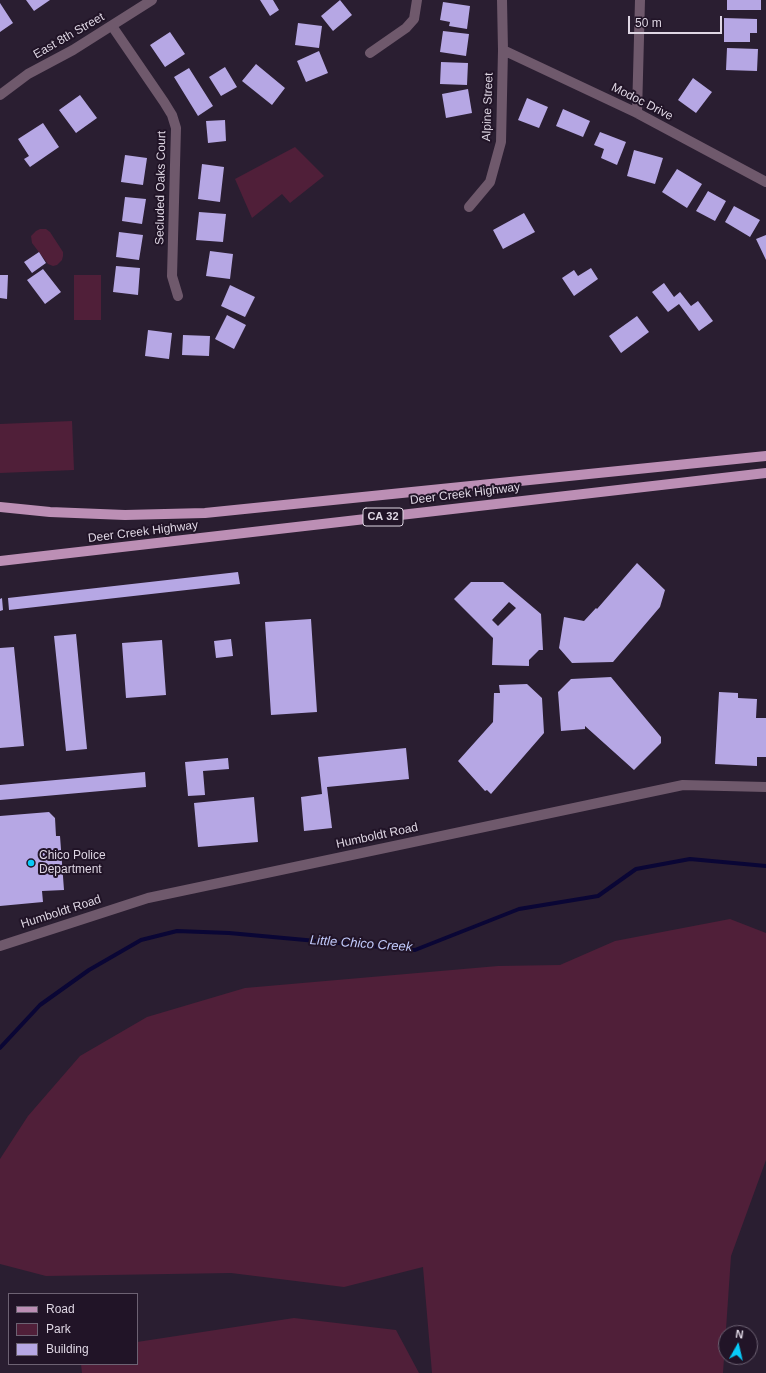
<!DOCTYPE html>
<style>
body{margin:0}
#map{position:relative;width:766px;height:1373px;overflow:hidden;background:#2a1e31;font-family:Helvetica,sans-serif}
canvas{display:block}
.legend{position:absolute;left:8px;top:1293px;width:130px;height:72px;box-sizing:border-box;background:#211427;border:1px solid #6d6273;margin:0;padding:5px 7px;list-style:none;font-size:12px;color:#dfd7e4}
.legend li{display:flex;align-items:center;gap:8px;height:20px}
.legend b{width:20px;border:1px solid #6d6273}
.north{position:absolute;left:718px;top:1325px;width:40px;height:40px;box-sizing:border-box;background:#211427;border:1px solid #6d6273;border-radius:50%;rotate:8deg;font-size:11px;font-weight:700;line-height:16px;text-align:center;color:#dfd7e4}
.north::after{content:'';display:block;margin:auto;width:14px;height:18px;background:#08cbf9;clip-path:polygon(50% 0,100% 100%,50% 72%,0 100%)}
.scale{position:absolute;left:628px;top:16px;width:94px;height:18px;box-sizing:border-box;border:2px solid #dfd7e4;border-top:0;padding-left:5px;font-size:12px;line-height:14px;white-space:nowrap;color:#dfd7e4;-webkit-text-stroke:3px #211427;paint-order:stroke}
</style>
<div id="map">
<canvas width="766" height="1373"></canvas>
<ul class="legend">
<li><b style="height:5px;background:#bc8fb5"></b>Road</li>
<li><b style="height:11px;background:#501f39"></b>Park</li>
<li><b style="height:11px;background:#b6a7e4"></b>Building</li>
</ul>
<div class="north">N</div>
<div class="scale">50 m</div>
</div>
<script>
const ctx = document.querySelector('canvas').getContext('2d');
ctx.lineJoin = 'round';
function fill(path, color) { ctx.fillStyle = color; ctx.fill(path, 'evenodd'); }
const toPath = rows => new Path2D(rows.map(r => 'M' + r).join(''));
function trace(path, color, width, dash) { ctx.strokeStyle = color; ctx.lineWidth = width; ctx.lineCap = dash ? 'butt' : 'round'; ctx.setLineDash(dash || []); ctx.stroke(path); }
function label(font, color, halo, rows, align = 'center') {
  ctx.font = font + ' Helvetica,sans-serif'; ctx.lineWidth = 4; ctx.setLineDash([]); ctx.textBaseline = 'middle'; ctx.strokeStyle = halo; ctx.fillStyle = color; for (const [text, x, y, turn = 0] of rows) {
    ctx.save(); ctx.translate(x, y); ctx.rotate((+turn || 0) * Math.PI / 180); ctx.textAlign = isNaN(turn) ? turn : align; if (halo) ctx.strokeText(text, 0, 0); ctx.fillText(text, 0, 0); ctx.restore();
  }
}
const green = toPath([
 [295,147,324,176,290,203,282,194,252,218,235,179],
 [40,229,46,229,50,232,63,252,63,256,62,260,57,265,53,266,48,264,32,243,31,236,36,231],
 [74,275,101,275,101,320,74,320],
 [72,421,74,470,0,473,0,424],
 [730,919,766,933,766,1160,731,1256,723,1373,432,1373,423,1267,344,1287,231,1273,46,1276,0,1264,0,1159,28,1116,80,1056,147,1017,245,988,498,966,560,965,615,941],
 [294,1318,396,1330,419,1373,82,1373,81,1364,137,1364,137,1342]
]);
const stream = toPath([
 [0,1048,40,1005,89,970,141,940,177,931,229,933,415,950,519,909,598,896,636,869,690,859,766,866]
]);
const building = toPath([
 [26,0,50,0,34,11],
 [260,0,273,0,279,10,270,16],
 [340,0,352,15,333,31,321,16],
 [727,0,761,0,761,10,727,10],
 [443,2,470,6,467,29,449,26,450,22,440,20],
 [0,3,13,23,0,32],
 [724,18,757,19,757,33,750,33,750,42,724,42],
 [298,23,322,26,319,48,295,45],
 [443,31,469,34,466,56,440,52],
 [170,32,185,54,165,67,150,45],
 [727,48,758,49,757,71,726,70],
 [319,51,328,73,306,82,297,61],
 [441,62,468,63,467,85,440,84],
 [256,64,285,88,272,105,242,81],
 [225,67,237,87,221,96,209,77],
 [189,68,213,106,198,116,174,77],
 [693,78,712,92,696,113,678,100],
 [468,89,472,113,446,118,442,94],
 [80,95,97,118,76,133,59,110],
 [527,98,548,107,539,128,518,120],
 [563,109,590,121,583,137,556,126],
 [225,120,226,141,208,143,206,121],
 [43,123,59,147,30,167,24,159,29,156,18,139],
 [600,132,626,142,617,165,601,158,604,149,594,145],
 [634,150,663,158,655,184,627,176],
 [125,155,147,158,143,185,121,182],
 [202,164,224,167,220,202,198,199],
 [677,169,702,184,687,208,662,192],
 [708,191,726,201,715,221,696,211],
 [125,197,146,199,142,224,122,221],
 [734,206,760,220,750,237,725,222],
 [199,212,226,214,223,242,196,240],
 [524,213,535,232,503,249,493,230],
 [119,232,143,235,139,260,116,257],
 [766,235,766,260,756,239],
 [210,251,233,254,230,279,206,276],
 [39,252,46,263,32,273,24,262],
 [116,266,140,268,138,295,113,292],
 [591,268,598,279,574,296,562,278,574,270,578,276],
 [43,269,61,292,45,304,27,280],
 [0,275,8,275,7,299,0,298],
 [664,283,674,297,680,292,691,306,698,301,713,321,699,331,679,304,668,312,652,292],
 [230,285,255,297,245,317,221,306],
 [227,315,246,325,234,349,215,339],
 [637,316,649,332,621,353,609,336],
 [148,330,172,333,169,359,145,356],
 [183,335,210,336,209,356,182,355],
 [637,563,665,590,660,607,613,662,572,663,559,648,564,617,584,621,596,608,597,609],
 [238,572,240,584,9,610,8,598],
 [471,582,503,582,541,614,543,650,539,650,529,660,529,666,492,665,493,638,454,599],
 [509,602,516,608,498,626,492,620],
 [2,598,3,610,0,611,0,599],
 [311,619,317,712,271,715,265,622],
 [76,634,87,749,66,751,54,636],
 [231,639,233,656,216,658,214,641],
 [162,640,166,695,126,698,122,643],
 [14,647,24,746,0,748,0,648],
 [611,677,661,737,661,743,634,770,585,726,585,729,561,731,558,692,571,679],
 [527,684,542,698,544,733,491,794,487,790,485,791,458,761,493,722,494,693,500,693,499,685],
 [719,692,738,693,738,698,757,699,756,718,766,718,766,757,757,757,757,766,715,764],
 [406,748,409,779,327,787,332,828,304,831,301,797,322,794,318,757],
 [228,758,229,769,203,771,205,795,188,796,185,762],
 [145,772,146,787,0,800,0,785],
 [254,797,258,842,198,847,194,803],
 [49,812,55,818,56,836,60,836,64,890,42,891,43,902,0,906,0,816]
]);
const minor = toPath([
 [112,26,164,102,172,115,176,128,172,276,178,296],
 [503,50,637,113,766,182],
 [370,53,406,28,414,19,417,0],
 [637,113,640,0],
 [469,207,490,182,501,142,503,50,502,0],
 [0,946,148,898,683,785,766,787]
]);
const tertiary = toPath([
 [0,95,28,74,73,50,152,0]
]);
const primary = toPath([
 [0,507,50,512,125,515,205,513,766,456],
 [0,561,766,473]
]);
const markers = [
 [31,863,4,"#08cbf9"]
];
const shields = [
 [383,517,40]
];
const shieldNames = [
 ["CA 32",383,517]
];
const streetNames = [
 ["East 8th Street",69,36,-30],
 ["Modoc Drive",642,102,27],
 ["Alpine Street",488,107,-88],
 ["Secluded Oaks Court",161,188,-89],
 ["Deer Creek Highway",465,494,-7],
 ["Deer Creek Highway",143,532,-7],
 ["Humboldt Road",377,836,-12],
 ["Humboldt Road",61,912,-18]
];
const poiNames = [
 ["Chico Police",39,856],
 ["Department",39,870]
];
const waterNames = [
 ["Little Chico Creek",361,944,4]
];
fill(green, '#501f39');
trace(stream, '#0a0635', 4);
fill(building, '#b6a7e4');
trace(minor, '#6f596c', 10);
trace(tertiary, '#6f596c', 10);
trace(primary, '#bc8fb5', 10);
for (const [x, y, r, color] of markers) { const dot = new Path2D(); dot.arc(x, y, r, 0, 2 * Math.PI); ctx.fillStyle = color; ctx.fill(dot); trace(dot, '#211427', 1.5); }
for (const [x, y, w] of shields) { const box = new Path2D(); box.roundRect(x - w / 2, y - 9, w, 18, 3); ctx.fillStyle = '#211427'; ctx.fill(box); trace(box, '#dfd7e4', 1); }
label('bold 11px', '#dfd7e4', null, shieldNames);
label('12px', '#dfd7e4', '#211427', streetNames);
label('12px', '#dfd7e4', '#211427', poiNames, 'left');
label('italic 13px', '#c1cafc', '#211427', waterNames);
</script>
